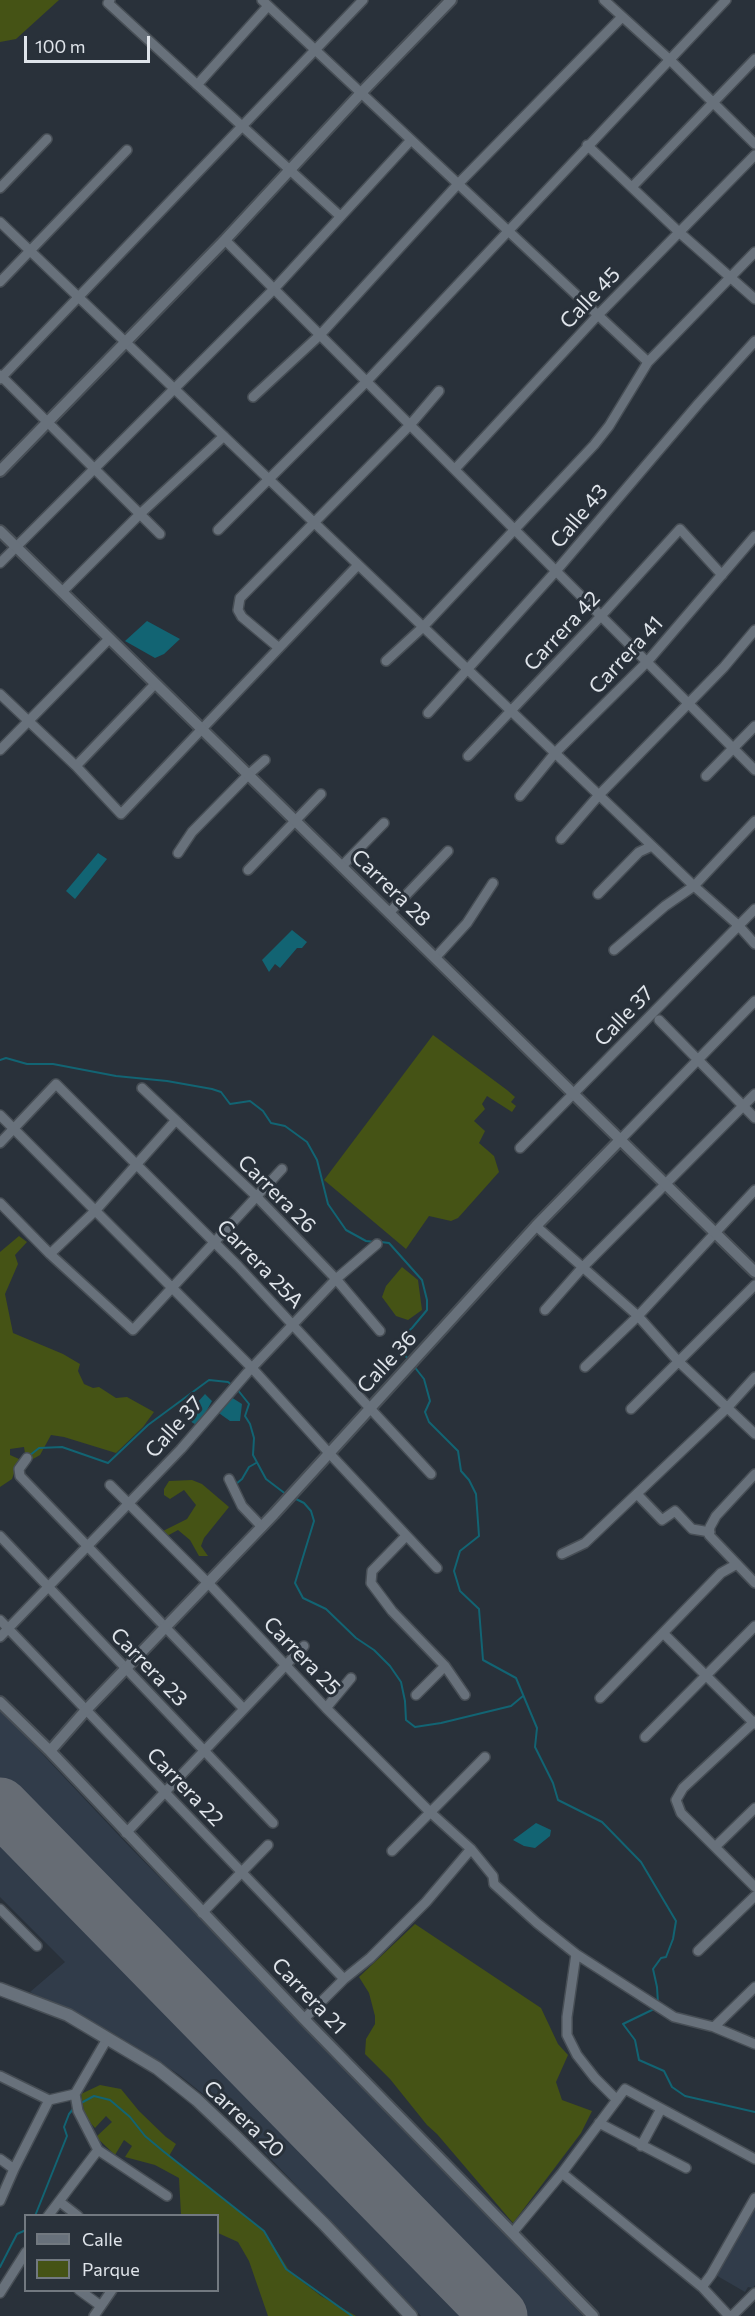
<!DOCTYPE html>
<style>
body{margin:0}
#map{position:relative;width:755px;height:2316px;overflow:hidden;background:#29313a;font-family:Commissioner,sans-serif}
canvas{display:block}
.legend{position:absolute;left:24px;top:2214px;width:195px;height:78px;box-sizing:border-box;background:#29313a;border:2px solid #727980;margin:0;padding:8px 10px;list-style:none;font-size:18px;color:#dfe4ea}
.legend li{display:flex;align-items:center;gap:12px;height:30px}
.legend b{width:30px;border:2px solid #727980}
.scale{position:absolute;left:24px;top:36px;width:126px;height:27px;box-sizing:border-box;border:3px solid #dfe4ea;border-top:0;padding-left:8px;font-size:18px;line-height:21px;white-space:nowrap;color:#dfe4ea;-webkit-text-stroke:4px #29313a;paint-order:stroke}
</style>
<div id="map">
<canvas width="755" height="2316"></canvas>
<ul class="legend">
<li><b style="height:8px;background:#68717b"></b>Calle</li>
<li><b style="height:16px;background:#455315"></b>Parque</li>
</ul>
<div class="scale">100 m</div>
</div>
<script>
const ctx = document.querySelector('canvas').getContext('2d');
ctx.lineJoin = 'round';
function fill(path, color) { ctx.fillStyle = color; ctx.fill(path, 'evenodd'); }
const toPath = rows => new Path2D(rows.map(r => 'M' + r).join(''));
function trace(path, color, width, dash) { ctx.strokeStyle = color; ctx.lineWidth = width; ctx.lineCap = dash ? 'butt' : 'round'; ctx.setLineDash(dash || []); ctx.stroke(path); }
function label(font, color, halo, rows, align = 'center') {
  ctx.font = font + ' Commissioner,sans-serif'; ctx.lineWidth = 6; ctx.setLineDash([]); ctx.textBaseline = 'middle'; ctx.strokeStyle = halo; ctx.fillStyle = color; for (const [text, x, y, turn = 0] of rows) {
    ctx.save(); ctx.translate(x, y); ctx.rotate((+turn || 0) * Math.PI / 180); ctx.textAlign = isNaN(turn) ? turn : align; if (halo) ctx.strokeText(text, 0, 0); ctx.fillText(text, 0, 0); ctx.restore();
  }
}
const built = toPath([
 [0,1709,125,1842,370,2093,583,2316,421,2316,228,2114,178,2074,138,2048,106,2029,30,1992,65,1962,0,1897],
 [755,2205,755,2285,753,2288,748,2287,745,2292,714,2274]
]);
const green = toPath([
 [0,0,59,0,16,39,0,42],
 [433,1035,507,1090,515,1097,511,1102,516,1106,512,1112,487,1096,482,1104,485,1109,474,1121,485,1131,479,1143,494,1156,499,1172,458,1218,451,1221,429,1216,406,1249,324,1180],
 [19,1236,27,1242,15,1255,18,1264,5,1294,13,1333,63,1354,80,1364,78,1371,84,1384,93,1388,99,1387,116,1398,127,1397,154,1412,143,1427,116,1453,64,1437,51,1435,40,1455,33,1459,25,1453,24,1447,10,1449,10,1455,19,1459,12,1479,0,1487,0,1252],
 [402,1267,418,1280,422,1310,408,1320,396,1316,382,1297,386,1286],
 [192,1480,202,1484,229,1507,204,1538,201,1546,208,1556,199,1556,190,1540,178,1530,167,1536,163,1531,187,1519,196,1505,184,1490,170,1499,164,1495,164,1489,169,1481],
 [415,1924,541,2008,558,2044,568,2055,556,2082,562,2100,592,2111,581,2133,513,2223,437,2134,427,2125,390,2079,365,2054,366,2039,375,2024,375,2016,369,1993,359,1977],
 [100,2085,121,2089,139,2111,166,2137,176,2144,169,2156,264,2231,290,2272,321,2296,356,2316,268,2316,249,2261,238,2242,218,2233,218,2216,181,2215,179,2178,155,2165,125,2157,132,2146,124,2140,115,2155,96,2137,112,2122,106,2116,95,2128,85,2117,81,2094]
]);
const water = toPath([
 [147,621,180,639,164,654,155,658,125,641],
 [98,853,107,859,75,899,66,891],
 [292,930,307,942,302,948,297,948,280,968,275,964,269,972,262,960],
 [205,1394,212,1401,198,1426,188,1420,187,1414],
 [231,1397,242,1404,240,1421,230,1421,216,1411],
 [536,1823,551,1830,550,1836,535,1848,524,1846,513,1840]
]);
const stream = toPath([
 [0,1060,6,1058,27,1064,53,1064,116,1076,167,1081,212,1089,221,1092,230,1104,250,1101,263,1111,271,1123,285,1126,307,1142,317,1160,328,1204,346,1230,366,1241,375,1242],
 [381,1242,389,1243,422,1280,427,1300,427,1310,412,1328,399,1339,404,1354,409,1360],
 [413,1365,424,1379,430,1401,425,1412,429,1422,458,1451,461,1471,469,1480,476,1494,479,1536,460,1551,454,1571,460,1591,479,1609,483,1660,516,1678,537,1728,535,1747,553,1783,558,1800,602,1822,641,1862,676,1921,673,1939,666,1957,661,1958,653,1969,657,1987,658,2003],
 [237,1389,249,1404,245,1416,250,1424,254,1438,253,1455,266,1479,287,1495],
 [29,1456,39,1448,62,1447,108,1463,148,1425,209,1380,228,1382,233,1386],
 [236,1484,242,1479,249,1467,256,1463],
 [292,1497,304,1503,311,1511,314,1521,295,1583,303,1598,326,1609,356,1638,374,1650,390,1666,401,1682,405,1701,406,1720,415,1727,441,1723,511,1706,523,1696],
 [654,2009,623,2024,635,2040,639,2060,664,2071,672,2087,685,2096,755,2112],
 [81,2103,94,2096,110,2100,130,2117,145,2136,163,2151,264,2231,286,2269,352,2316],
 [35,2216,67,2136,64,2127,69,2114,74,2108],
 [0,2267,17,2234,26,2230]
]);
const runway = toPath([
 [0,1806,499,2316]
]);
const minor = toPath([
 [110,0,108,3,340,216],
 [262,0,648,362],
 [604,0,669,59,755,144],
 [197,85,268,6],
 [587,145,680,233,755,299],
 [633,186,755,59],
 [0,188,47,139],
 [0,222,694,886,738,925,755,944],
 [225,240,755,770],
 [0,282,127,150],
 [0,375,160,534],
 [0,379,363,0],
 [253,397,320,335,458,184,622,17],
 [455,469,598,315,755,155],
 [218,530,367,381,726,0],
 [0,563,274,289,411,140],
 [62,592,140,514,224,436],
 [279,648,242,617,238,610,240,598,410,425,439,391],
 [386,661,423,627,594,445,609,426,648,362,755,252],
 [0,694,76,766,121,814,358,565],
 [428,713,556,571,699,403,755,341],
 [0,750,109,639],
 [468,756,601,616,680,529,722,575],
 [76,766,155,684],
 [706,776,755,726],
 [520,796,555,753,647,662,755,536],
 [561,839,599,795,724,667,755,630],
 [178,853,192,832,248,775,265,760],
 [342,866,384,823],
 [248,870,321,794],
 [598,894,639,852,652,846],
 [389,913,448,851],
 [614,950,665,906,694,886,755,821],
 [435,958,467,923,493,883],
 [659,1020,755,1118],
 [142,1088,256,1196,336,1279,380,1331],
 [0,1115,252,1368,329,1453,437,1568],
 [620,1140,755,1001],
 [0,1143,56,1084,238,1266,431,1474],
 [520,1148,755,909],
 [0,1203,50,1254,133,1330,282,1169],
 [536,1226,638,1316,678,1361,755,1434],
 [50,1254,96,1210,176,1120],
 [545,1310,582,1268,755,1094],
 [585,1367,638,1316,755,1190],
 [631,1409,755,1285],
 [27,1458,19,1469,20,1476,244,1709],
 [755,1474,716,1516,710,1527,709,1535,755,1583],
 [229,1479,242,1506,262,1527],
 [110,1485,212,1587,326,1708,430,1812,471,1849,493,1876,494,1884,537,1923,576,1954,674,2017,714,2027,755,2044],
 [637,1494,662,1520,675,1511,692,1529,710,1532],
 [0,1536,273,1823],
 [406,1536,372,1571,371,1583,392,1611,445,1666,465,1695],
 [562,1554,585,1543,727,1408,755,1377],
 [0,1620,344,1979],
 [664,1634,755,1724],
 [0,1637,181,1449,247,1373,336,1279,377,1244],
 [416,1695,445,1666],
 [600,1698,721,1573,737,1564],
 [326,1708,351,1678],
 [755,1721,683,1788,676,1800,681,1813,755,1887],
 [645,1737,755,1626],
 [126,1833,304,1646],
 [716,1846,755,1808],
 [392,1851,485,1757],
 [0,1909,37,1946],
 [202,1913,268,1845],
 [698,1951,755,1896],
 [576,1954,567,2017,567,2035,577,2055,595,2078,617,2100],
 [304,2019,344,1979,370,1958,426,1902,471,1849],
 [714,2027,755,1987],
 [0,2076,49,2100],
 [599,2123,686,2168],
 [641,2146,661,2109],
 [98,2150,167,2196],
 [0,2159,14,2169],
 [562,2173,702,2287,729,2316],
 [0,2201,14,2169,49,2100,75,2094],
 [60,2202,78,2216],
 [48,2216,98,2150,78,2111,75,2094,107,2039],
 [513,2232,562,2173,625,2089,755,2159],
 [702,2287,711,2275,755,2198],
 [79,2290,101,2306],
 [0,2293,26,2252],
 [94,2316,112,2290],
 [732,2316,755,2293]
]);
const tertiary = toPath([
 [0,471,225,240,361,93,451,0],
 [0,531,755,1272],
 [0,1702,50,1751,304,2019,593,2316],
 [50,1751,86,1710,274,1514,536,1226,620,1140]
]);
const secondary = toPath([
 [0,1989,68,2015,157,2068,197,2100,236,2137,324,2224,411,2316]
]);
const streetNames = [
 ["Calle 45",590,298,-46],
 ["Calle 43",579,516,-50],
 ["Carrera 42",562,631,-47],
 ["Carrera 41",626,655,-47],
 ["Carrera 28",391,888,44],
 ["Calle 37",624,1016,-46],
 ["Carrera 26",277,1194,45],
 ["Carrera 25A",260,1264,46],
 ["Calle 36",387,1362,-47],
 ["Calle 37",174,1427,-48],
 ["Carrera 25",302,1656,46],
 ["Carrera 23",149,1667,46],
 ["Carrera 22",185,1787,46],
 ["Carrera 21",309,1996,46],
 ["Carrera 20",244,2119,43]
];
fill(built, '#313c4a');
fill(green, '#455315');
fill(water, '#126473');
trace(stream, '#126473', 2);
trace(runway, '#666c74', 57);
trace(minor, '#474e55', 12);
trace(tertiary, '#474e55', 14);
trace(secondary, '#474e55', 15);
trace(minor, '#68717b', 9);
trace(tertiary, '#68717b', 10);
trace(secondary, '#68717b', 12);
label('21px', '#dfe4ea', '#29313a', streetNames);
</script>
